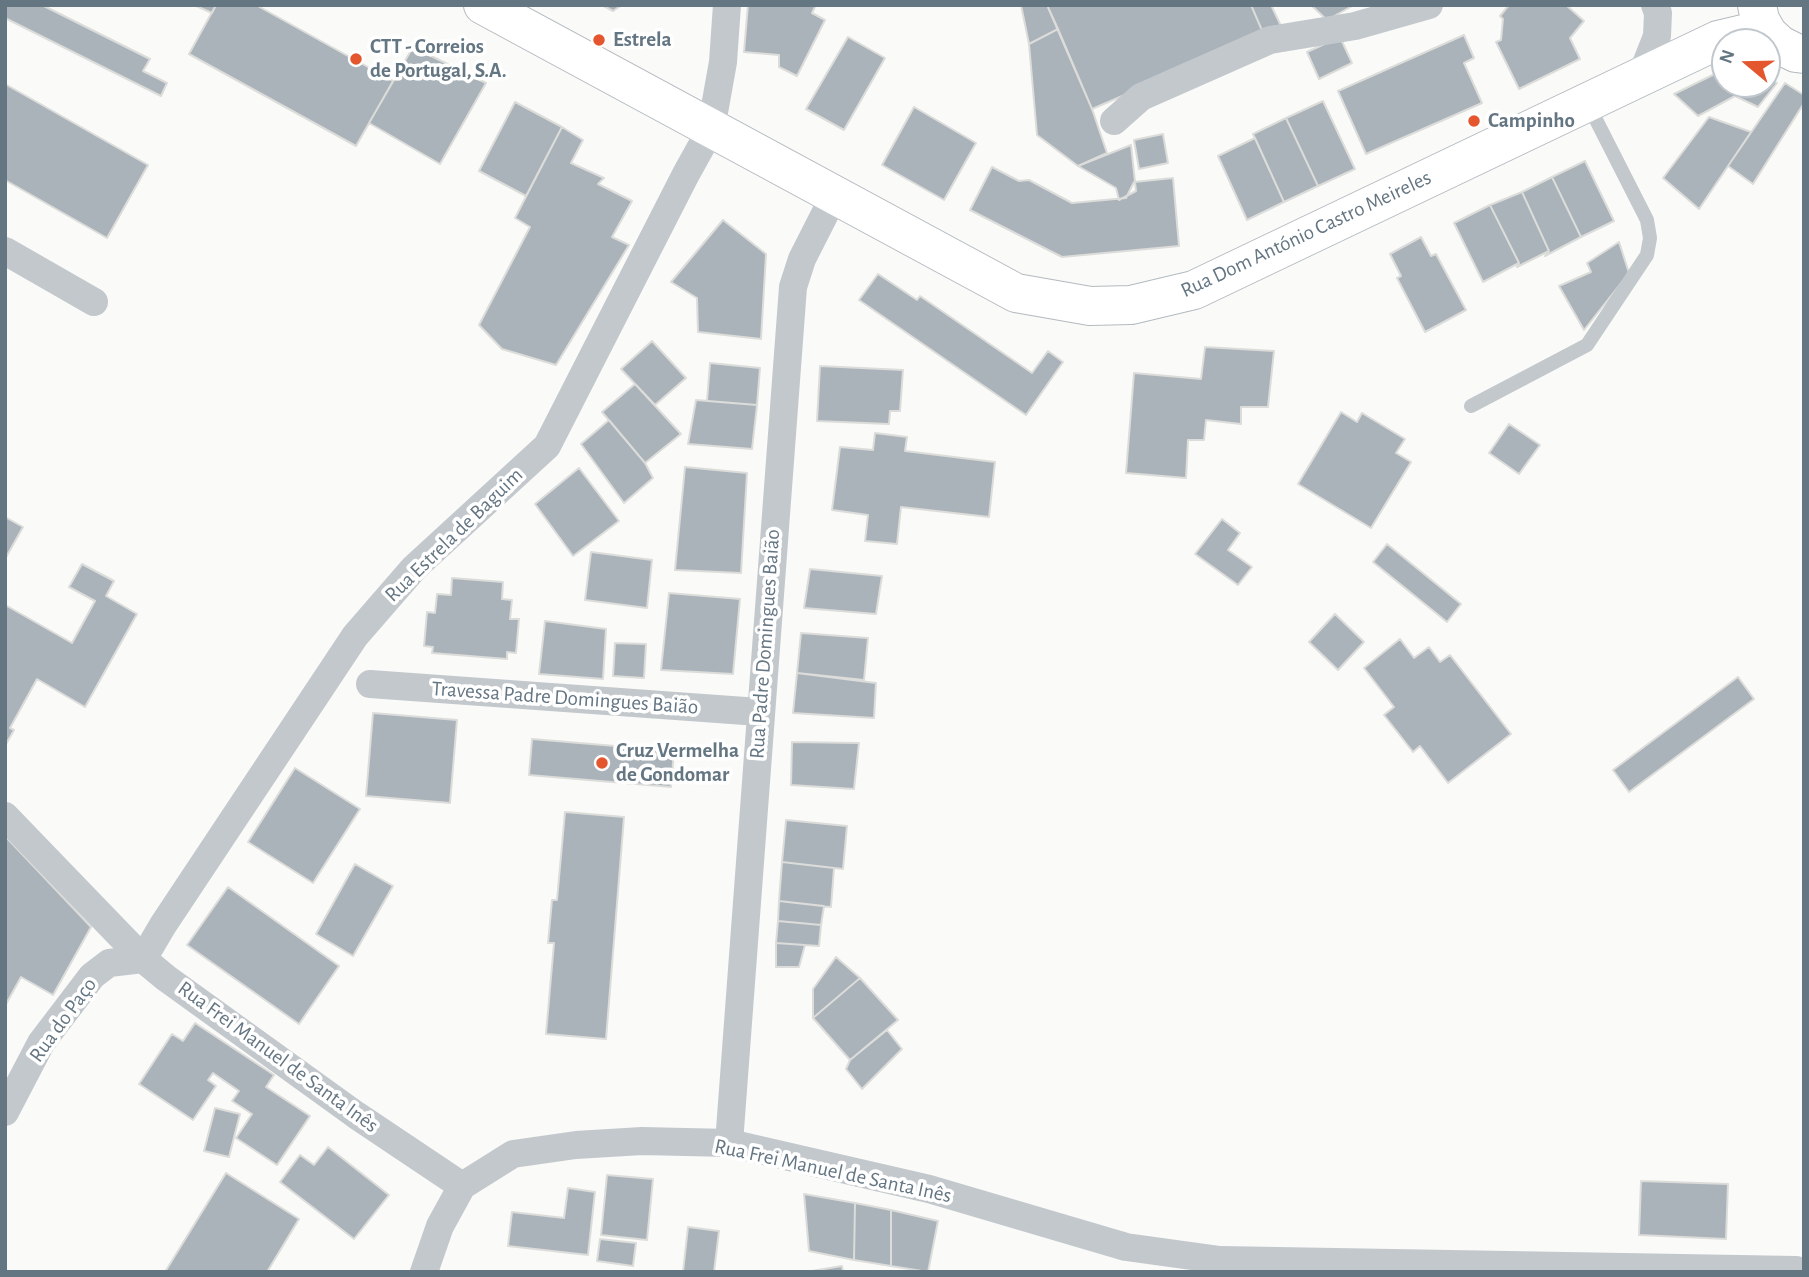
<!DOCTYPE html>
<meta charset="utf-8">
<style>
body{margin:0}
#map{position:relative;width:1809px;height:1277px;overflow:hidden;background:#fafaf8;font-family:"Alegreya Sans",sans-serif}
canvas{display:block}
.frame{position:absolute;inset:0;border:7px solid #657683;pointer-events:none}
.north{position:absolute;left:1711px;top:28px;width:70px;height:70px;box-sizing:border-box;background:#fff;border:2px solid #c1c8cd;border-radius:50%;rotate:289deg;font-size:19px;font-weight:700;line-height:28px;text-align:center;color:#657683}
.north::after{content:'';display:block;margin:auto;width:24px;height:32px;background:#e4572e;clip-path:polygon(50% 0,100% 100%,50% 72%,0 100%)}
</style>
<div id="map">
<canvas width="1809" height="1277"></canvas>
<div class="frame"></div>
<div class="north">N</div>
</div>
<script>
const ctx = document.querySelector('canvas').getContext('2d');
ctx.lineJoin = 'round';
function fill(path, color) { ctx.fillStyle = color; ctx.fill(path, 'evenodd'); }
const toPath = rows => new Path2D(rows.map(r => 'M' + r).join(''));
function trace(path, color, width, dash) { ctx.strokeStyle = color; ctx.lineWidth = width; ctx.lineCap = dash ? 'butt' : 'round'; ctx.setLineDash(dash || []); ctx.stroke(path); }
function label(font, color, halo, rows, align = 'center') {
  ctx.font = font + ' "Alegreya Sans",sans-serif'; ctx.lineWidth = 7; ctx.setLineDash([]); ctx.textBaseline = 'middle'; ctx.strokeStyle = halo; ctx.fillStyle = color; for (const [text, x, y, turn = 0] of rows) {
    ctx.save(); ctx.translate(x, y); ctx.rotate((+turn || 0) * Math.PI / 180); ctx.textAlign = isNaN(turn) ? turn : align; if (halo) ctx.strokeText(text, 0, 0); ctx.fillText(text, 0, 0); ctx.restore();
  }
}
const building = toPath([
 [5,5,42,5,150,59,143,71,167,83,161,96,5,18,5,5],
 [194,5,216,5,212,13,194,5],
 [216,5,256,5,393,81,356,146,189,54,216,5],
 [602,5,622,5,613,11,602,5],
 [748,5,816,5,812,13,825,20,797,76,779,67,779,55,744,52,748,5],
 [1021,5,1047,5,1058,29,1029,44,1021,5],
 [1047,5,1251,5,1264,35,1092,109,1047,5],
 [1251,5,1271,5,1282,28,1264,35,1251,5],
 [1311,5,1354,5,1327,20,1311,5],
 [1509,5,1566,5,1584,21,1570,38,1580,59,1519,89,1496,42,1501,40,1503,19,1500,16,1509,5],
 [1058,29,1092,109,1107,153,1078,166,1037,135,1029,44,1058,29],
 [1464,35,1474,58,1464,63,1482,103,1366,154,1338,91,1464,35],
 [848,37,885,58,844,130,806,109,848,37],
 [1340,37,1352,63,1319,79,1307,52,1340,37],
 [413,47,486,83,440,164,369,123,413,47],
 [1725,69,1725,84,1767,84,1767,77,1777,83,1758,107,1735,96,1698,116,1674,94,1725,69],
 [1785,83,1804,95,1804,103,1753,184,1728,166,1785,83],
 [5,84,148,165,107,238,5,180,5,84],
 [1323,101,1355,169,1318,186,1286,118,1323,101],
 [515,102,562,127,526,196,479,171,515,102],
 [914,107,976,143,944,200,882,165,914,107],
 [1709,117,1751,132,1699,209,1663,178,1709,117],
 [1286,118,1318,186,1284,202,1253,134,1286,118],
 [562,127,583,140,571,163,604,178,598,184,632,201,612,237,629,245,556,365,502,349,479,325,530,227,515,218,562,127],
 [1163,134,1168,163,1139,169,1134,140,1163,134],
 [1255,138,1284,202,1247,220,1218,156,1255,138],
 [1131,145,1136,191,1119,200,1116,188,1078,166,1131,145],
 [1585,161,1614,221,1581,237,1552,177,1585,161],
 [992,167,1019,181,1029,180,1072,203,1126,198,1134,182,1173,178,1179,246,1062,257,970,210,992,167],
 [1552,177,1581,237,1545,256,1549,251,1522,192,1552,177],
 [1522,192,1549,251,1517,267,1519,263,1490,205,1522,192],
 [1490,205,1519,263,1483,282,1454,223,1490,205],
 [723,220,766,254,761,339,698,332,697,298,671,282,723,220],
 [1421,237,1431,256,1436,254,1466,310,1425,332,1397,278,1401,276,1390,254,1421,237],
 [1619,242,1629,273,1584,330,1559,286,1591,272,1587,263,1619,242],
 [878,274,917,300,920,296,1032,373,1048,351,1063,362,1026,415,859,300,878,274],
 [652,341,686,378,655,405,621,369,652,341],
 [1205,347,1274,351,1268,407,1241,407,1241,424,1206,420,1204,440,1188,440,1186,478,1126,473,1134,373,1201,379,1205,347],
 [710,363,760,368,757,405,707,401,710,363],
 [820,366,903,370,900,411,890,411,889,424,817,421,820,366],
 [635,384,681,434,645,463,602,412,635,384],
 [696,400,757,405,752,449,688,444,696,400],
 [1341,412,1357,422,1362,413,1405,439,1396,453,1411,462,1371,528,1298,484,1341,412],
 [609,420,645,463,653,478,624,503,581,444,609,420],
 [1509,424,1540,445,1519,474,1489,453,1509,424],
 [875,433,907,437,905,451,995,462,989,517,901,507,897,544,865,541,868,515,832,510,840,447,873,450,875,433],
 [685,467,747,473,741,573,675,570,685,467],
 [579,468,619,521,573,556,535,504,579,468],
 [5,517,23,527,5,559,5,517],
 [1222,519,1240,533,1228,550,1252,567,1238,585,1195,554,1222,519],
 [1387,544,1461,604,1447,622,1373,562,1387,544],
 [591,552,652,560,647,608,585,600,591,552],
 [82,564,114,581,106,596,137,614,85,707,37,679,10,728,14,730,5,746,5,609,7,606,72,643,95,601,69,587,82,564],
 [810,569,882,576,876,614,804,608,810,569],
 [452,578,503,582,502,599,512,600,510,619,519,619,516,653,507,652,507,659,432,653,433,647,424,646,427,612,435,613,437,594,451,595,452,578],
 [669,593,740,599,733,674,661,670,669,593],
 [1335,614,1364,642,1338,670,1309,642,1335,614],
 [545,621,606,629,603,679,539,674,545,621],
 [801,633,868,638,864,680,797,673,801,633],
 [1400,639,1414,658,1429,647,1440,662,1450,655,1511,734,1448,783,1420,746,1413,752,1384,715,1394,707,1364,668,1400,639],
 [615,643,646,644,644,678,613,676,615,643],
 [797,673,876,683,874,718,793,713,797,673],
 [1738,677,1754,699,1629,792,1613,770,1738,677],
 [373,713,457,720,450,803,366,796,373,713],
 [532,739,674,751,671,787,529,775,532,739],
 [792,742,859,743,854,789,791,785,792,742],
 [295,768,360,809,313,883,248,842,295,768],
 [565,812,624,817,606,1039,546,1034,554,943,548,943,552,900,557,900,565,812],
 [786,820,847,826,843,869,782,862,786,820],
 [5,836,91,927,53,995,21,977,5,1006,5,836],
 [782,862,834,868,831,907,779,901,782,862],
 [355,864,393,886,353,956,316,934,355,864],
 [228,887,339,966,299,1024,187,945,228,887],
 [779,901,824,906,821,925,778,921,779,901],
 [778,921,821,925,819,946,776,943,778,921],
 [776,943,805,945,799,967,776,967,776,943],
 [836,957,860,978,813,1018,813,989,836,957],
 [860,978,898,1020,850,1060,813,1018,860,978],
 [195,1023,274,1075,266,1087,310,1116,277,1165,236,1138,252,1114,232,1101,239,1091,213,1073,208,1080,216,1086,193,1120,139,1084,172,1034,183,1041,195,1023],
 [887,1030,902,1049,862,1089,846,1069,850,1060,887,1030],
 [215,1108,240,1114,229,1157,204,1151,215,1108],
 [328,1147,389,1195,354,1239,280,1182,300,1155,314,1165,328,1147],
 [226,1173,299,1219,267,1272,165,1272,226,1173],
 [607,1175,653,1179,647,1240,601,1235,607,1175],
 [1641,1181,1728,1184,1726,1239,1639,1235,1641,1181],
 [568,1188,595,1192,588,1255,508,1246,512,1212,564,1218,568,1188],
 [804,1194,855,1203,854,1260,809,1251,804,1194],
 [855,1203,891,1210,891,1266,854,1260,855,1203],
 [891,1210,938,1221,928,1272,891,1266,891,1210],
 [688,1227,719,1231,714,1272,683,1272,688,1227],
 [600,1239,636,1243,633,1266,597,1261,600,1239],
 [842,1266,843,1272,812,1271,842,1266]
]);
const service = toPath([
 [1471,406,1587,345,1647,255,1650,238,1647,220,1588,104]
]);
const minor = toPath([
 [1636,80,1646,64,1657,36,1658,13,1655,5],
 [1114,121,1141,97,1270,40,1355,26,1429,5],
 [5,251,94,302],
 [370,684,759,712],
 [5,816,143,959,166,978,356,1115,462,1186,513,1154,576,1145,642,1141,729,1143,929,1189,1126,1247,1220,1260,1796,1270],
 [5,1112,41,1043,92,976,109,963,143,959,163,925,355,636,414,568,547,446,686,174,711,129,723,62,727,5],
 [729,1143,793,287,802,259,834,196],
 [424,1272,440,1226,462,1186]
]);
const secondary = toPath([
 [483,5,1016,293,1090,306,1131,305,1194,290,1718,40,1752,32,1768,34],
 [1757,5,1760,20,1768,34,1780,45,1796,53,1804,54]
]);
const markers = [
 [599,40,7,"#e4572e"],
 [356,59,7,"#e4572e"],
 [1474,121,7,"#e4572e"],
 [602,763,7,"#e4572e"]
];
const poiNames = [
 ["Estrela",613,40],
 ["CTT - Correios",370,47],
 ["de Portugal, S.A.",370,71],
 ["Campinho",1488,121],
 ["Cruz Vermelha",616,751],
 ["de Gondomar",616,775]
];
const streetNames = [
 ["Rua Dom António Castro Meireles",1306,234,-25],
 ["Rua Estrela de Baguim",454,535,-44],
 ["Rua Padre Domingues Baião",765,644,-86],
 ["Travessa Padre Domingues Baião",565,698,4],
 ["Rua do Paço",63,1020,-54],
 ["Rua Frei Manuel de Santa Inês",278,1057,36],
 ["Rua Frei Manuel de Santa Inês",833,1171,12]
];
fill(building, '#aab3b9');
trace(building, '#dcdcda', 2);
trace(secondary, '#b3babf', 40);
trace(service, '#c3c8cc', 14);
trace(minor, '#c3c8cc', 28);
trace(secondary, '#fff', 38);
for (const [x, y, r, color] of markers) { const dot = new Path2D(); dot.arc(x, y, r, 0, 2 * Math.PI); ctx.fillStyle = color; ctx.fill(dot); trace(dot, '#fff', 2.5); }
label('bold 21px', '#657683', '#fff', poiNames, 'left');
label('21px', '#657683', '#fff', streetNames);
</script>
